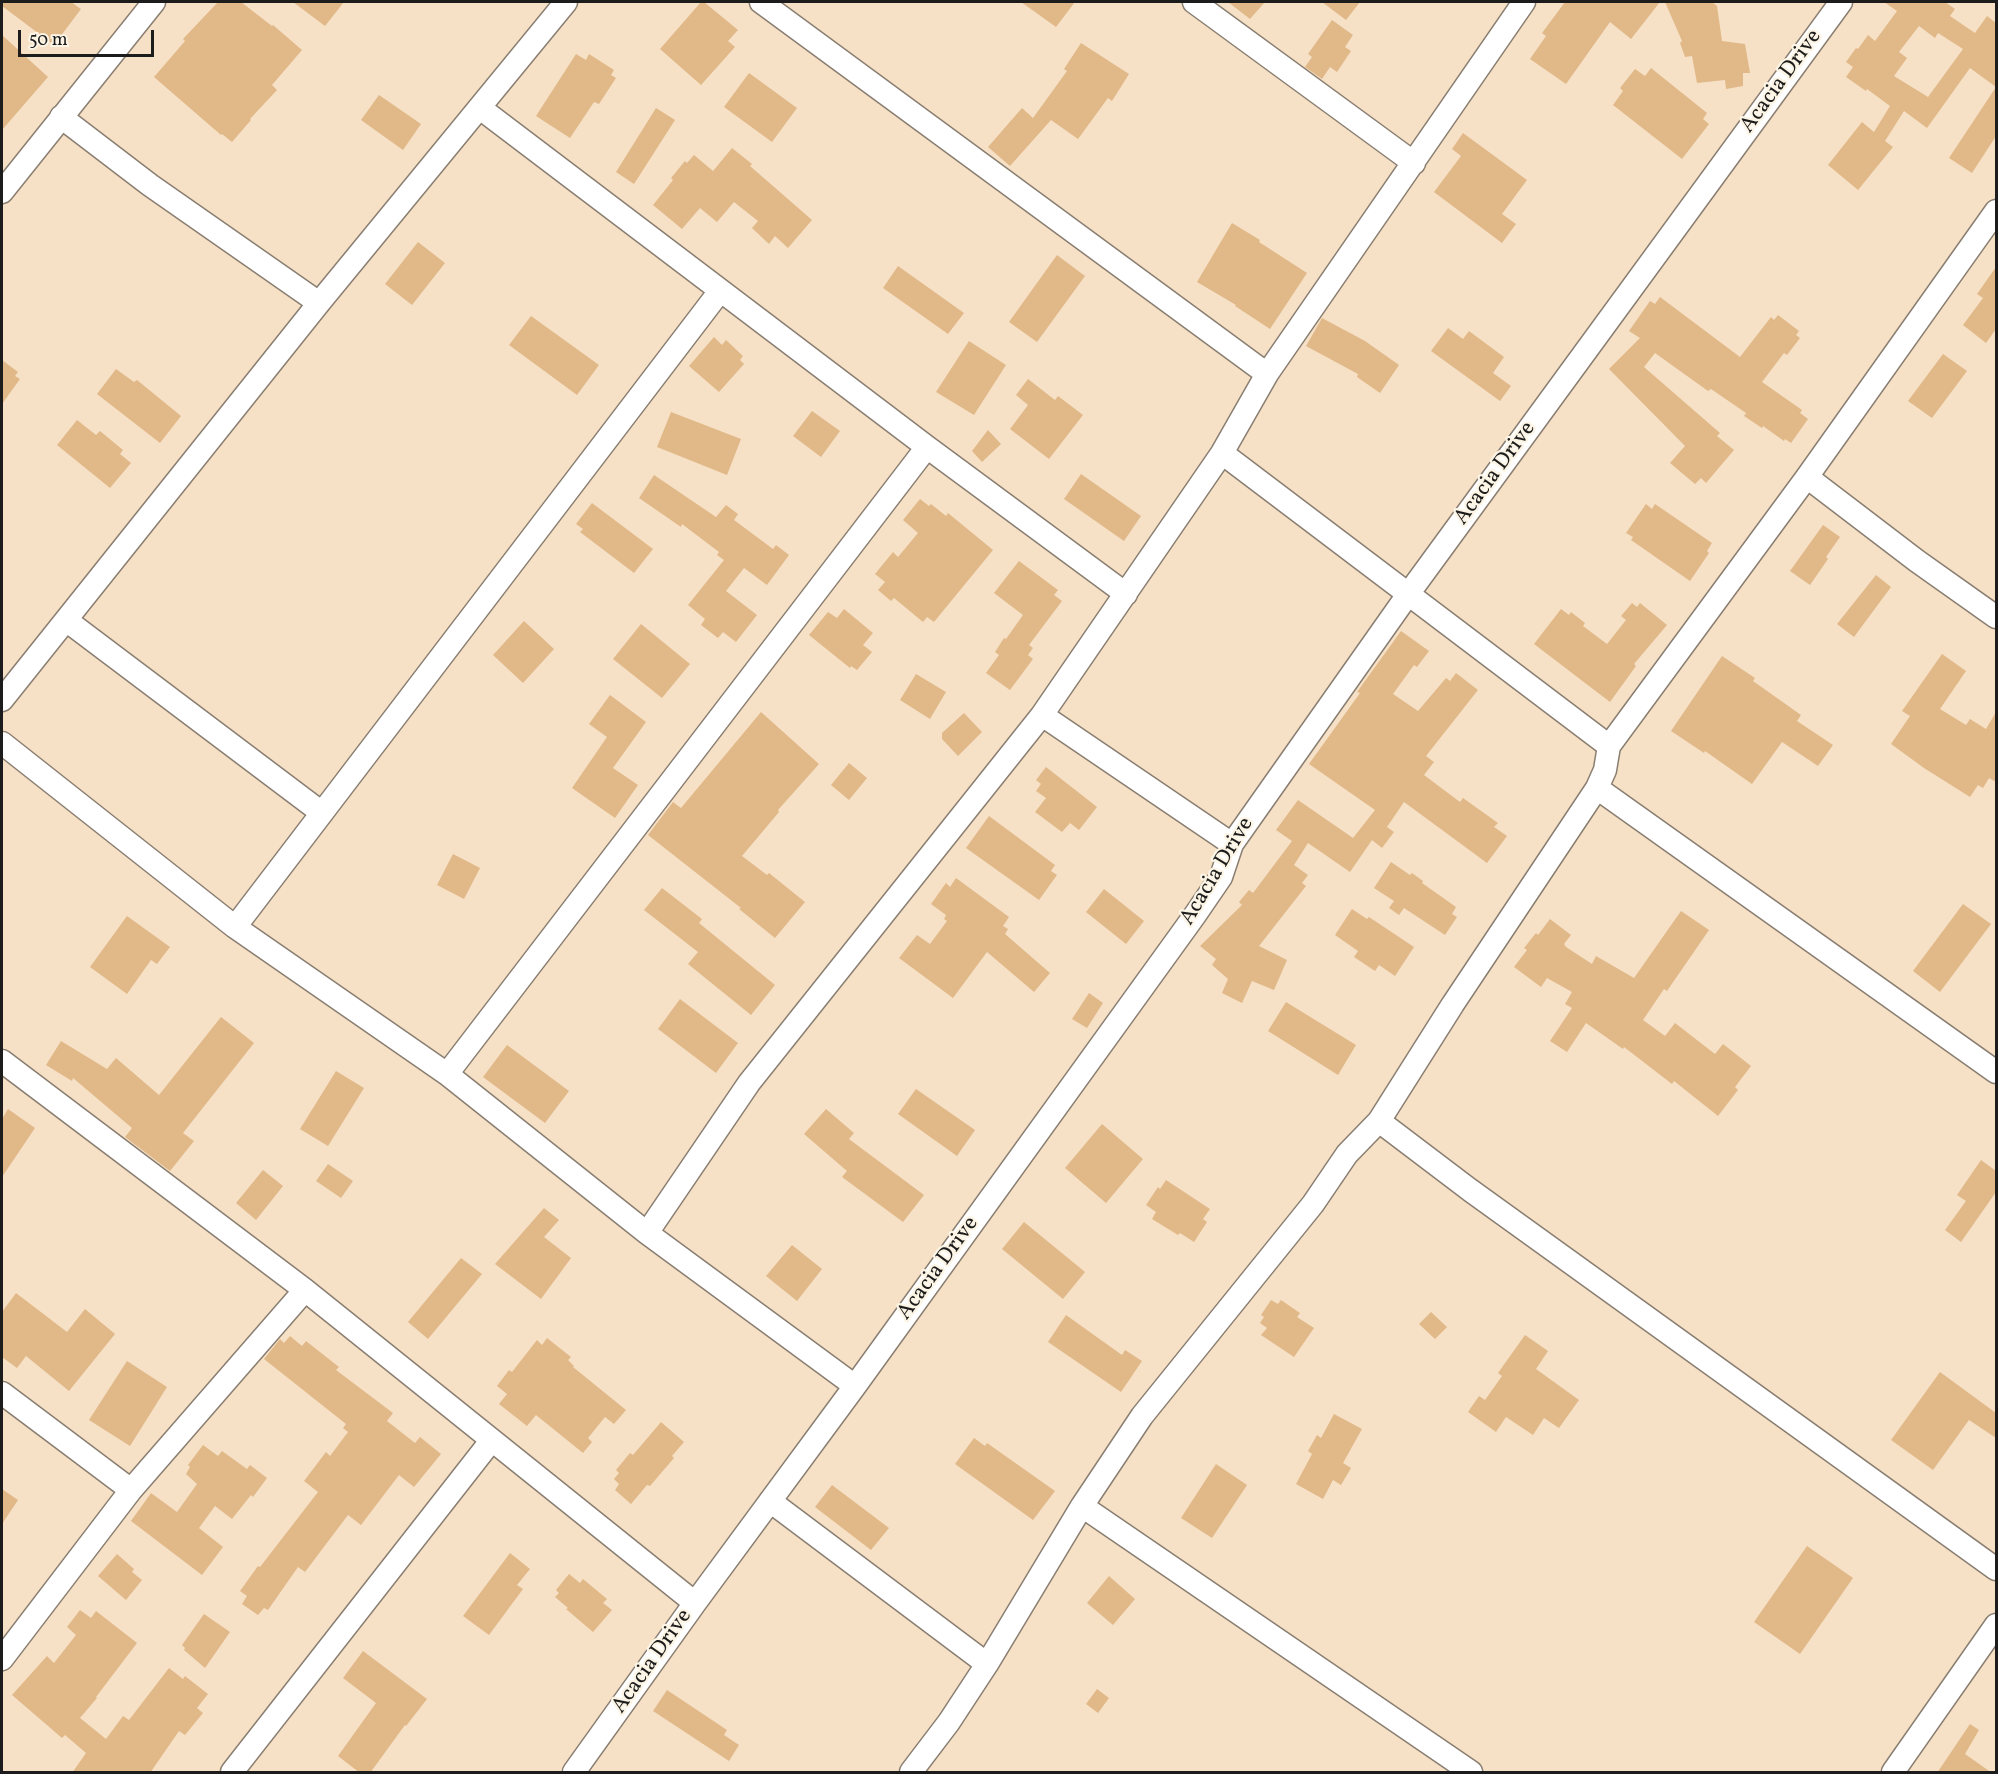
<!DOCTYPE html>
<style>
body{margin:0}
#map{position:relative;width:1998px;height:1774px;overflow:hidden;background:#f6e1c6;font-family:Vollkorn,serif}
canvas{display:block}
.frame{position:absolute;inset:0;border:3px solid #1c1c1c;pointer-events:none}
.scale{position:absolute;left:18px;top:30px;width:136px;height:27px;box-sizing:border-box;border:3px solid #1c1c1c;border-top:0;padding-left:8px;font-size:18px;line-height:21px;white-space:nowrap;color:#1c1c1c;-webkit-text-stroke:4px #fcf5e5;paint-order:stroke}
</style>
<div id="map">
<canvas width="1998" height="1774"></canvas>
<div class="frame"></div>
<div class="scale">50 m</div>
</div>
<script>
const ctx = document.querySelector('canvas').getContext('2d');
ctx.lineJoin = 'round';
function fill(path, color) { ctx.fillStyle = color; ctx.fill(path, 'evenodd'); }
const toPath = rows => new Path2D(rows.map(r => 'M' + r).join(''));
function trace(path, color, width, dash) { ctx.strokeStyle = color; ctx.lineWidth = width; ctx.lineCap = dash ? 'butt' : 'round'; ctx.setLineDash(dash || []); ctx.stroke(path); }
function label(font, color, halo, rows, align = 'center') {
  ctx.font = font + ' Vollkorn,serif'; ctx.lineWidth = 4.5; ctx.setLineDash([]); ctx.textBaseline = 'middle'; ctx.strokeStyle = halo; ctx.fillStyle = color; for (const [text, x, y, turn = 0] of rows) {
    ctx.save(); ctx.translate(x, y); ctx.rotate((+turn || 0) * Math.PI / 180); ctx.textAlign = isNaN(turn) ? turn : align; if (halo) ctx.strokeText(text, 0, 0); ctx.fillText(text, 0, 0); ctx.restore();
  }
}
const building = toPath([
 [2,2,71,2,81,9,54,45,2,6],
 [218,2,241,2,272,26,273,25,302,50,272,85,277,90,250,119,251,120,232,142,222,134,221,135,154,77,185,41,183,39],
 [293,2,344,2,325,26],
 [701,2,704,2,738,30,728,41,735,47,701,85,660,49],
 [1021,2,1075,2,1056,27],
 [1228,2,1265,2,1250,19],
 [1322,2,1360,2,1346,20],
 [1565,2,1660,2,1631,39,1610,22,1566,84,1530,59,1546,36,1542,33],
 [1665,2,1712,2,1717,6,1722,41,1745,44,1750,73,1743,73,1743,86,1726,89,1725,80,1697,83,1692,56,1685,57,1680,43,1682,41],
 [1884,2,1945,2,1955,9,1950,16,1975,33,1987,16,1996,23,1996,87,1970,68,1927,128,1904,111,1885,141,1893,147,1858,190,1828,165,1862,122,1874,132,1890,106,1867,89,1866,91,1846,77,1853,67,1846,62,1856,48,1858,49,1868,35,1875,41,1897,11],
 [1919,26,1935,38,1938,33,1963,49,1928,97,1894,76,1907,58,1899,52],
 [1332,20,1353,35,1345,47,1351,51,1337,72,1330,67,1322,79,1305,67,1312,57,1308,54],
 [2,35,48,77,2,130],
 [1081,43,1129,74,1112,101,1108,98,1078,139,1051,120,1010,166,988,147,1022,108,1033,118,1067,71,1064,69],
 [576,54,586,60,589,54,614,70,611,75,616,78,599,104,594,102,570,138,536,116],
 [1651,68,1707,113,1703,119,1709,124,1682,159,1613,105,1623,91,1620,88,1635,69,1645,76],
 [749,73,797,108,772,142,724,107],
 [1996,87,1996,136,1972,173,1949,158],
 [379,95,421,124,403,150,361,120],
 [656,108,675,120,634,184,616,172],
 [1463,133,1527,180,1502,214,1516,224,1502,243,1434,192,1461,156,1452,149],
 [732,148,752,164,750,166,812,220,788,248,775,236,769,244,752,228,758,221,734,202,717,222,700,208,682,229,653,205,673,180,671,178,685,161,687,163,694,155,713,171],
 [1232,223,1260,240,1259,242,1307,273,1270,329,1235,306,1236,305,1197,282],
 [418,242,445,263,412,305,385,284],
 [1057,255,1085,276,1037,342,1009,322],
 [898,266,964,313,948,334,883,288],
 [1996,267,1996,329,1986,343,1963,325,1983,298,1977,294],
 [1660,297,1740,357,1771,317,1774,320,1778,315,1799,331,1796,335,1800,338,1787,355,1784,353,1762,382,1802,410,1800,413,1808,419,1791,443,1785,439,1784,441,1763,426,1762,428,1744,416,1746,413,1711,389,1708,391,1655,353,1644,367,1720,433,1717,436,1734,450,1706,483,1701,478,1695,484,1670,463,1685,446,1609,369,1640,338,1629,331,1650,301,1655,304],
 [531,316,599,365,577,395,509,345],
 [1322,318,1365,341,1399,365,1380,393,1357,377,1358,374,1306,346],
 [1448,328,1463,339,1469,331,1504,357,1493,373,1511,386,1500,401,1431,351],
 [714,337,722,345,726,340,743,356,740,360,744,364,719,392,689,366],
 [969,341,1006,365,974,415,936,392],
 [1943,354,1967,371,1932,418,1908,401],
 [2,360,18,372,15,376,20,379,2,404],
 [116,369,134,382,137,380,181,416,160,443,97,394],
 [1028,379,1055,400,1058,396,1083,415,1049,459,1010,429,1028,405,1016,395],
 [812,411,840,431,821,457,793,436],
 [671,412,741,439,727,475,657,447],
 [77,420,96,435,100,431,123,450,120,454,131,463,110,488,57,445],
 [988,430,1001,444,982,462,972,451],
 [1081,474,1141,516,1124,541,1064,499],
 [654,475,716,517,726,505,738,514,734,520,773,549,776,545,789,555,767,585,744,568,726,591,757,615,736,642,723,632,718,638,701,625,705,619,688,605,724,560,717,555,719,552,682,524,681,527,639,498],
 [920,499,929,506,931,504,946,516,948,513,993,550,934,622,927,617,923,622,894,598,891,601,878,590,885,582,875,574,893,552,898,557,918,533,903,520],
 [592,503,653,549,634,573,580,532,583,529,576,524],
 [1646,504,1652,509,1655,504,1712,543,1707,551,1709,553,1690,581,1631,540,1633,537,1626,533],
 [1823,525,1840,537,1826,557,1828,559,1810,585,1790,571],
 [1019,561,1058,590,1054,595,1062,601,1029,645,1033,648,1028,655,1033,659,1010,690,986,673,999,655,995,652,1004,638,1006,639,1023,615,994,593],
 [1876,575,1891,587,1854,637,1837,624],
 [1632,603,1637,607,1640,603,1667,625,1634,664,1636,666,1610,702,1534,644,1561,609,1569,615,1571,612,1585,623,1583,626,1607,644,1626,620,1621,616],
 [844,609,873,633,863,645,872,652,857,670,851,666,850,668,809,635,828,612,837,618],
 [524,621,554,649,523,683,493,655],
 [641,624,690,664,662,698,613,659],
 [1401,631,1429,651,1417,667,1414,665,1393,694,1418,711,1446,678,1450,681,1456,673,1478,690,1426,756,1434,762,1424,775,1460,802,1463,798,1498,823,1494,827,1507,836,1487,863,1404,802,1387,827,1394,832,1382,848,1372,840,1350,872,1308,843,1294,865,1308,875,1302,883,1306,886,1259,946,1287,960,1274,990,1252,981,1242,1003,1222,993,1228,979,1212,965,1216,959,1200,946,1242,905,1239,902,1249,890,1253,893,1292,841,1276,830,1298,800,1353,838,1375,810,1309,764,1360,693,1357,692],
 [1942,654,1966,671,1940,709,1966,725,1970,719,1986,729,1996,712,1996,782,1989,778,1983,788,1978,785,1970,797,1924,768,1891,744,1910,716,1902,711],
 [1722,656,1755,678,1753,681,1801,715,1797,721,1833,745,1818,766,1782,742,1752,784,1705,751,1704,753,1671,731],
 [916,674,946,692,930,719,900,700],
 [610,695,646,722,613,768,638,785,615,818,572,788,607,737,589,724],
 [761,712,819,764,778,810,779,812,742,856,767,875,769,873,805,902,775,938,739,909,741,908,648,835,673,802,681,808],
 [964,713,982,732,958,756,942,739,942,733],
 [849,763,867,778,849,800,831,785],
 [1046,767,1097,807,1079,830,1070,823,1062,832,1035,812,1046,798,1036,791,1041,784,1036,780],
 [989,816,1055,865,1051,871,1057,875,1039,900,966,848],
 [453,854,480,868,464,899,437,885],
 [1391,862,1410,875,1412,873,1423,881,1422,883,1456,907,1452,914,1457,917,1445,935,1404,908,1399,915,1389,908,1394,901,1374,888],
 [956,878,1009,917,1003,926,1008,929,1005,934,1050,973,1034,992,987,952,953,998,899,958,917,935,930,944,947,921,944,919,946,915,931,904,946,883,950,887],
 [662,888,702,919,699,923,775,985,751,1015,688,964,698,952,644,910],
 [1104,889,1144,921,1126,944,1086,912],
 [1963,904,1991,924,1940,992,1913,971],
 [1352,909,1367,919,1369,917,1414,947,1395,976,1379,965,1375,971,1354,957,1358,951,1335,935],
 [1681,911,1709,930,1667,991,1664,989,1643,1020,1665,1036,1675,1023,1715,1054,1723,1044,1751,1066,1735,1087,1738,1090,1718,1116,1674,1081,1672,1084,1624,1047,1623,1049,1586,1023,1567,1052,1550,1041,1572,1008,1565,1004,1572,992,1547,978,1541,987,1514,967,1527,950,1524,948,1536,933,1538,935,1550,919,1571,935,1564,944,1566,947,1592,964,1596,956,1634,978],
 [127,916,170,947,157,964,151,960,127,994,90,967],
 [1089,993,1103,1003,1087,1028,1072,1019],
 [680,999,738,1043,716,1073,658,1029],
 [1286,1002,1356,1045,1338,1075,1268,1031],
 [221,1017,254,1043,183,1133,194,1141,170,1171,125,1137,132,1128,73,1078,72,1081,46,1065,61,1041,107,1069,116,1058,159,1095],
 [507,1045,569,1091,545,1123,483,1077],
 [336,1071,364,1088,328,1146,300,1129],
 [916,1089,975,1130,957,1156,898,1114],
 [8,1109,35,1128,2,1177,2,1119],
 [826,1109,854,1133,849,1139,924,1195,903,1222,842,1177,847,1171,804,1134],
 [1102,1124,1143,1159,1106,1203,1065,1168],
 [1981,1160,1996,1171,1996,1192,1961,1242,1945,1230,1966,1201,1957,1195],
 [328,1164,353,1181,341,1198,316,1181],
 [263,1170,283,1186,256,1220,236,1203],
 [1166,1180,1210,1209,1203,1219,1207,1222,1194,1242,1180,1233,1178,1235,1152,1219,1156,1212,1146,1205,1158,1187,1160,1189],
 [544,1208,559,1220,544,1237,571,1258,541,1299,495,1264],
 [1024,1222,1085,1272,1063,1299,1002,1249],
 [792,1245,822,1269,797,1301,766,1276],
 [461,1258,482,1274,428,1339,408,1322],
 [16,1293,67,1332,85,1309,115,1334,69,1391,26,1356,17,1368,2,1357,2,1312],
 [1271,1300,1278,1304,1281,1300,1300,1313,1297,1317,1314,1328,1294,1357,1261,1335,1267,1328,1260,1323,1264,1317,1261,1315],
 [1431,1312,1447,1327,1435,1339,1419,1324],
 [1066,1315,1122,1355,1125,1350,1142,1361,1121,1392,1048,1342],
 [1525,1335,1548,1351,1536,1369,1579,1400,1559,1428,1544,1418,1533,1435,1506,1417,1496,1432,1468,1412,1479,1396,1485,1400,1502,1376,1498,1373],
 [290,1336,302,1346,306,1341,339,1367,336,1370,393,1413,387,1421,415,1443,420,1437,441,1454,414,1487,399,1475,361,1525,348,1515,305,1572,298,1567,268,1610,264,1608,258,1615,242,1604,247,1596,240,1591,258,1566,260,1567,318,1492,304,1481,326,1452,330,1456,348,1432,343,1428,346,1424,264,1359,280,1339,284,1343],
 [547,1338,571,1357,568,1360,574,1366,573,1367,626,1410,614,1424,605,1417,588,1438,592,1442,583,1453,536,1415,527,1426,499,1404,507,1394,497,1386,509,1370,512,1372,537,1340,542,1345],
 [127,1361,167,1387,130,1446,89,1420],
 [1940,1372,1996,1413,1996,1438,1969,1420,1933,1470,1891,1440],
 [1334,1414,1362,1429,1343,1463,1351,1468,1341,1485,1333,1480,1323,1499,1296,1484,1312,1454,1308,1451,1317,1435,1321,1438],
 [661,1422,684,1442,672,1456,674,1458,650,1486,647,1485,631,1504,615,1490,619,1484,614,1479,619,1473,616,1470,630,1453,633,1455],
 [974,1438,985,1446,987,1443,1055,1491,1033,1520,955,1464],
 [203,1445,218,1456,222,1451,247,1469,250,1465,267,1478,253,1497,251,1495,232,1519,215,1506,199,1528,223,1547,202,1575,131,1521,151,1493,177,1512,197,1484,186,1474,190,1467,188,1465],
 [1216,1464,1247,1485,1212,1538,1181,1518],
 [832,1485,889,1528,871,1550,815,1507],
 [2,1489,18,1500,2,1524],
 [1807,1546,1853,1578,1800,1654,1754,1622],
 [510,1553,530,1569,517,1585,523,1589,489,1635,463,1616],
 [117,1554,134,1569,132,1572,142,1580,126,1600,98,1576],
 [569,1574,580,1583,583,1579,607,1599,603,1603,612,1610,593,1632,566,1609,568,1608,555,1597,559,1593,556,1590],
 [1109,1576,1135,1599,1113,1625,1087,1603],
 [80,1610,91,1618,96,1611,137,1643,96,1697,97,1698,80,1718,106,1739,123,1716,129,1720,169,1668,183,1679,185,1676,208,1694,197,1708,203,1713,185,1735,179,1731,150,1773,72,1773,86,1753,65,1735,62,1738,12,1695,47,1656,54,1663,76,1635,67,1627],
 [204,1614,230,1632,205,1668,184,1650,185,1648,182,1645],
 [363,1651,427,1699,406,1726,405,1725,370,1773,360,1773,338,1756,376,1703,343,1678],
 [1097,1689,1109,1698,1098,1713,1086,1704],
 [667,1690,727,1730,724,1735,739,1745,729,1761,653,1711],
 [1970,1724,1979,1730,1965,1754,1992,1773,1937,1773]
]);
const minor = toPath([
 [761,2,1267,374],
 [1194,2,1414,163],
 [480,108,927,447,1126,594],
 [61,117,150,185,319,303],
 [2,192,154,2],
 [1996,211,1807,477,1609,746,1605,770,1597,788,1453,1004,1379,1121,1470,1190,1996,1569],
 [1222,453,1609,746],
 [1807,477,1917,561,1996,617],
 [66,620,322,813],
 [2,700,319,303,566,2],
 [1042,715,1232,844],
 [2,743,235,927,447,1074,647,1233,855,1386],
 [1597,788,1996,1072],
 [235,927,720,291],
 [2,1061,305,1290,695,1603],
 [447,1074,927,447],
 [647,1233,749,1083,1042,715,1222,453,1267,374,1524,2],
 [2,1393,131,1490],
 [770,1501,987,1664],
 [1082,1506,1471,1772],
 [2,1659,131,1490,305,1290],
 [232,1772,491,1441],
 [574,1772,695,1603,855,1386,1195,915,1221,877,1232,844,1409,593,1841,2],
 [911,1772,949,1722,987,1664,1082,1506,1142,1416,1313,1204,1347,1154,1379,1121],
 [1893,1772,1996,1625]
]);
const streetNames = [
 ["Acacia Drive",1782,82,-54],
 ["Acacia Drive",1496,474,-54],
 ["Acacia Drive",1218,872,-59],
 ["Acacia Drive",939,1269,-54],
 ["Acacia Drive",653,1662,-55]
];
fill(building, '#e1b888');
trace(minor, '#897e71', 25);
trace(minor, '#fff', 22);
label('22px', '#1c1c1c', '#fcf5e5', streetNames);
</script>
